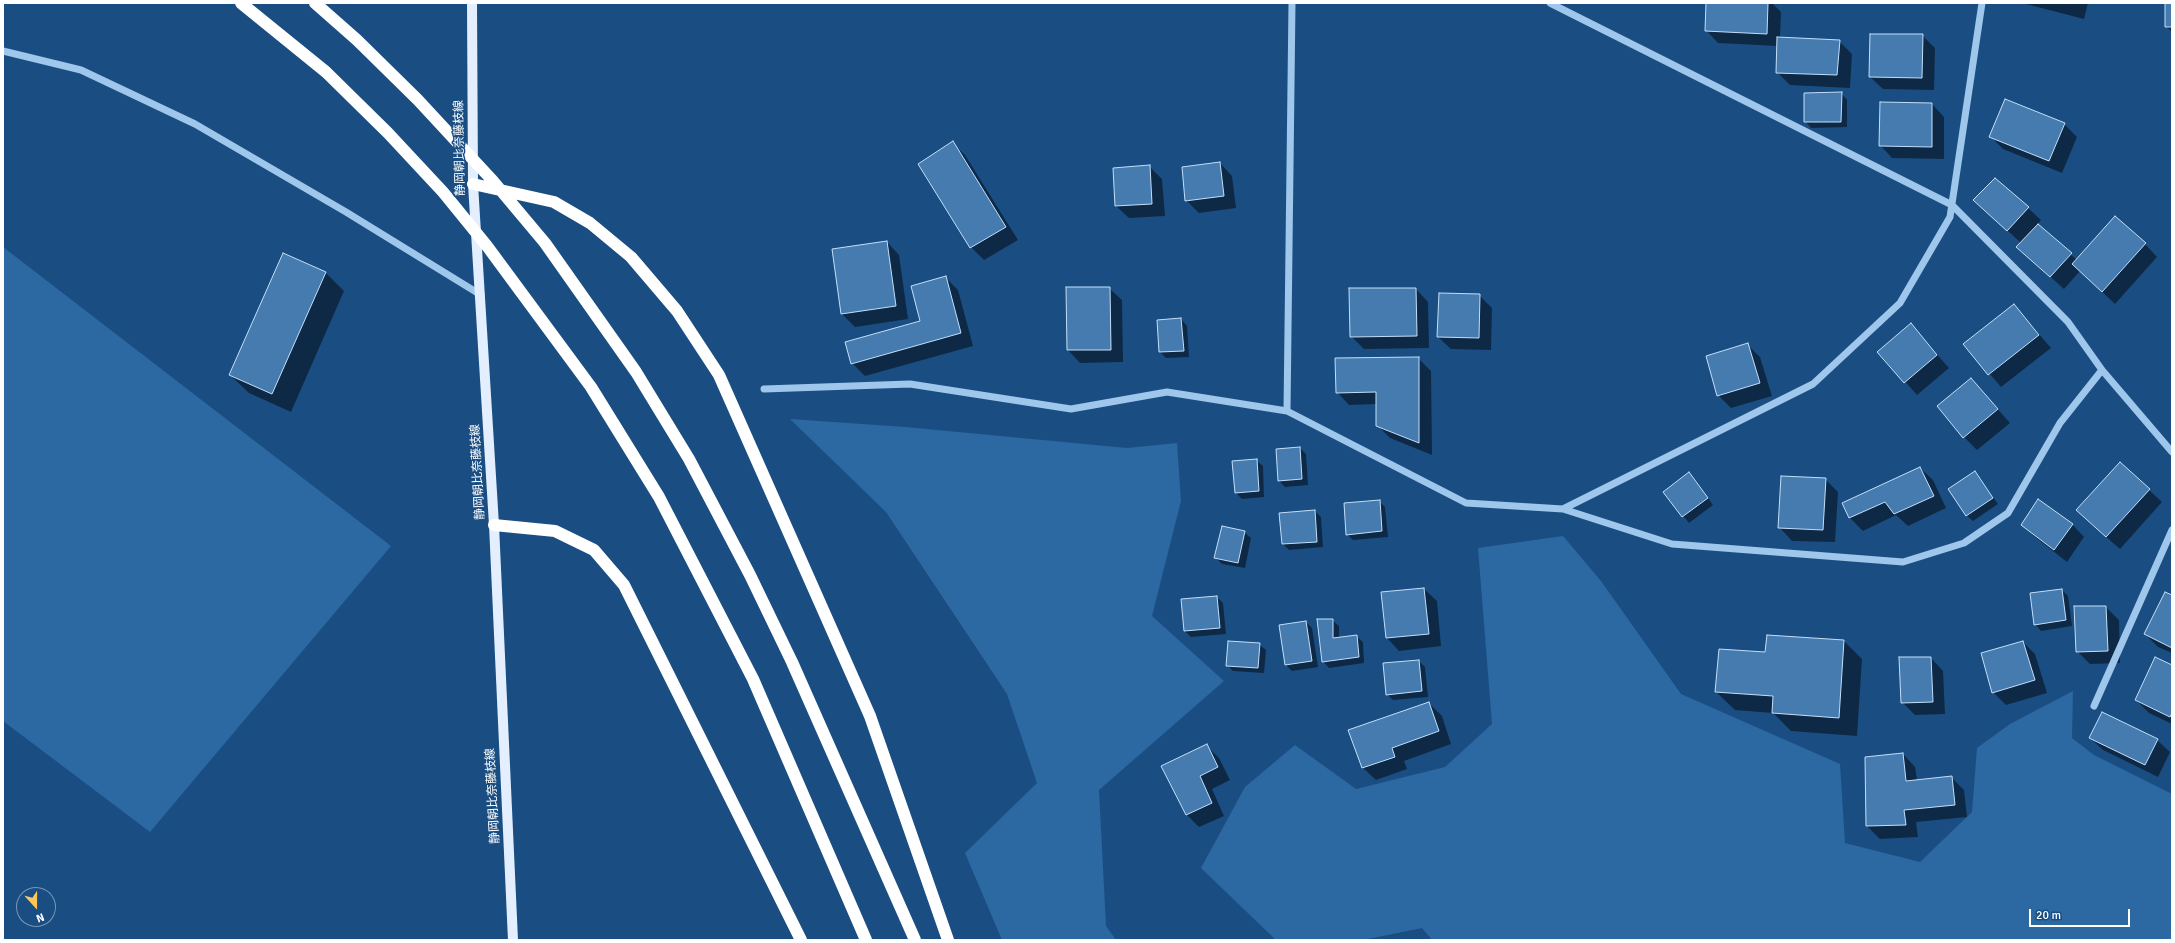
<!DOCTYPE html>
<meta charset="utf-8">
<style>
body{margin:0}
#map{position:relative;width:2175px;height:943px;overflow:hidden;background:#1a4e83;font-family:Signika,sans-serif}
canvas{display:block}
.frame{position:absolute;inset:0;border:4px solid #fff;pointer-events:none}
.north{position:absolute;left:16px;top:887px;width:40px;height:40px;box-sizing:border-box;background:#1a4e83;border:1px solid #7695b5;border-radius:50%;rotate:159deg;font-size:11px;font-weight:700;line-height:16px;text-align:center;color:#fff}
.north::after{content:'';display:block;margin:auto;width:14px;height:18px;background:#fec55a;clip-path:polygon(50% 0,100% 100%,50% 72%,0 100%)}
.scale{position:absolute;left:2029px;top:909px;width:101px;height:18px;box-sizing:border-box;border:2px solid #fff;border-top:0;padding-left:5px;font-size:12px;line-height:14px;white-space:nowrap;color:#fff;-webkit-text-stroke:3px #1a4e83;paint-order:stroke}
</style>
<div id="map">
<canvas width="2175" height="943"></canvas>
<div class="frame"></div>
<div class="north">N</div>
<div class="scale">20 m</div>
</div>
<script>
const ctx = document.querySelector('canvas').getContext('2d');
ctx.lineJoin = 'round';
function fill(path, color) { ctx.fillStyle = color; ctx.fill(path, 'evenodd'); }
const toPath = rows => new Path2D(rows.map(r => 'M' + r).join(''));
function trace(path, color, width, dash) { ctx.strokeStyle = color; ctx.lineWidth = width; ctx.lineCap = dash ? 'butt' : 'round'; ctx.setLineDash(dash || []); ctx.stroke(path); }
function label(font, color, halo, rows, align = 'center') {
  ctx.font = font + ' Signika,"Noto Sans JP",sans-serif'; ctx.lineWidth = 3; ctx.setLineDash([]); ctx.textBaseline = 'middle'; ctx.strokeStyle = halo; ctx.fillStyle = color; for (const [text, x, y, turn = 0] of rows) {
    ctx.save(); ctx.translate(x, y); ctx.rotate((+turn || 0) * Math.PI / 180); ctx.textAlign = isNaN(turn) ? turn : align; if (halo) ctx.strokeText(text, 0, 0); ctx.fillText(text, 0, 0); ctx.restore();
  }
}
const green = toPath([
 [3,247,391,546,150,832,3,721],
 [790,419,905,427,1127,448,1177,443,1181,501,1152,616,1224,681,1099,790,1106,926,1116,940,1002,940,965,853,1037,783,1007,694,886,512],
 [1563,536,1601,581,1681,694,1840,764,1845,843,1920,862,1972,812,1977,748,2010,724,2073,691,2072,738,2094,755,2172,794,2172,940,1432,940,1422,928,1363,940,1276,940,1201,868,1245,787,1295,745,1356,789,1445,767,1492,724,1478,548]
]);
const shadow = toPath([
 [1707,3,1772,3,1781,12,1780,38,1839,41,1852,54,1850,88,1790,85,1777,72,1778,46,1718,43,1706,30],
 [2022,3,2088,3,2084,19],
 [2166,3,2172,3,2172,32,2166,26],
 [1922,35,1935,48,1934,90,1883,89,1870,77],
 [1841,93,1847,100,1847,127,1811,128,1805,121],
 [1932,104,1944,117,1944,159,1892,158,1880,145],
 [2064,124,2077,137,2062,173,2003,149,1990,136],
 [952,143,965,155,1018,240,984,260,971,247],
 [1220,163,1232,176,1236,208,1199,213,1186,200],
 [1149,166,1162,179,1165,216,1129,218,1116,206],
 [1974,200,2028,208,2041,220,2037,225,2077,260,2145,244,2157,257,2115,304,2080,271,2064,289,2017,247,2021,243],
 [887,242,899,255,908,319,855,327,842,314,833,250],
 [284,254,326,273,344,291,291,412,249,393,230,375],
 [945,277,958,290,973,346,865,376,852,363,921,322],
 [1109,288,1122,300,1123,362,1080,363,1068,350],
 [1416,289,1428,302,1429,348,1364,349,1351,336],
 [1479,295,1492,308,1491,350,1451,349,1438,337],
 [2014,305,2051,348,2001,387,1964,344],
 [1181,319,1187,326,1189,357,1166,358,1160,352,1158,321],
 [1911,325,1949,368,1917,395,1879,352],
 [1748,345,1760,357,1772,396,1731,408,1718,395],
 [1418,358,1431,371,1432,455,1390,438,1377,425,1377,404,1349,405,1337,392],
 [1971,379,2010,423,1977,450,1964,437],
 [1300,448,1306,454,1308,485,1285,487,1279,481],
 [1256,460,1263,466,1264,497,1242,499,1236,493],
 [1920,468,1933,480,1946,508,1908,526,1896,515,1863,531,1850,518,1844,504],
 [1975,473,1998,504,1973,521,1966,515],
 [1825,479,1838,492,1835,542,1792,541,1780,528],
 [1695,480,1713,505,1689,523,1664,492],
 [2149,490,2162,502,2120,549,2090,523],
 [1379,501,1385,507,1388,537,1353,540,1347,534],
 [1315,511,1321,517,1323,547,1289,550,1283,544,1280,514],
 [2072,524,2084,537,2067,562,2035,537,2023,525],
 [1244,532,1251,538,1245,568,1222,564,1215,557],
 [1424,589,1437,601,1441,646,1399,651,1387,638,1382,593],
 [2062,590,2068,596,2072,626,2041,631,2035,624],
 [2172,596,2172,653,2158,647,2145,634],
 [1217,597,1223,603,1226,634,1191,637,1185,631],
 [2106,607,2119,620,2120,663,2090,664,2077,651],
 [1332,620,1339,626,1339,639,1356,636,1363,642,1364,663,1329,668,1323,661],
 [1306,622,1312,628,1318,667,1292,671,1286,665],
 [1768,636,1844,641,1862,659,1857,736,1791,731,1773,713,1735,710,1716,692,1766,653],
 [2023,642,2035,654,2047,693,2006,705,1993,692],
 [1259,644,1266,650,1264,673,1233,671,1227,665],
 [1931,658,1943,671,1945,714,1915,715,1902,702],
 [1419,661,1425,667,1428,697,1393,700,1387,694],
 [2172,666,2172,724,2149,713,2136,700],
 [1429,703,1442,716,1451,744,1404,761,1407,769,1376,780,1363,768],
 [2090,738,2157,740,2170,752,2158,777,2103,750],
 [1206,745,1219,758,1230,780,1212,789,1224,816,1199,827,1186,814],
 [1903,754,1915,767,1917,780,1951,777,1964,790,1967,817,1916,822,1918,837,1880,839,1867,826]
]);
const building = toPath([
 [1706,3,1768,3,1767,34,1705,31,1706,3],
 [2165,3,2172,3,2172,27,2165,27,2165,3],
 [1870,34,1923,34,1922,78,1869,77,1870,34],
 [1777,37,1840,40,1837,75,1776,73,1777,37],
 [1842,92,1841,122,1804,122,1804,93,1842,92],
 [2005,99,2065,123,2049,161,1989,137,2005,99],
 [1880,102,1932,103,1932,147,1879,146,1880,102],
 [953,141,1006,227,970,248,918,164,953,141],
 [1220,162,1224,196,1185,201,1182,167,1220,162],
 [1150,165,1152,204,1115,206,1113,168,1150,165],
 [1995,178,2029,207,2007,231,1973,200,1995,178],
 [2115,216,2146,243,2102,292,2072,264,2115,216],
 [2038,224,2072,253,2050,277,2016,247,2038,224],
 [887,241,896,306,841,314,832,249,887,241],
 [283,253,326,272,272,394,229,375,283,253],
 [946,276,961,333,851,364,845,342,920,321,911,286,946,276],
 [1066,287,1110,287,1111,350,1067,350,1066,287],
 [1349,288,1416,288,1417,336,1350,337,1349,288],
 [1439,293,1480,294,1479,338,1437,337,1439,293],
 [2014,304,2039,335,1988,375,1963,344,2014,304],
 [1181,318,1184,351,1159,352,1157,320,1181,318],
 [1911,323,1937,355,1904,383,1877,352,1911,323],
 [1748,343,1760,383,1717,396,1706,356,1748,343],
 [1419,357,1419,443,1376,426,1376,392,1336,393,1335,358,1419,357],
 [1971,378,1998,409,1963,438,1937,406,1971,378],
 [1300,447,1302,479,1278,481,1276,449,1300,447],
 [1257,459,1259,491,1235,493,1232,461,1257,459],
 [2120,462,2150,489,2106,537,2076,510,2120,462],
 [1920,467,1934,496,1894,514,1885,502,1849,518,1842,503,1920,467],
 [1975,471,1993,498,1966,516,1948,489,1975,471],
 [1689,472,1708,498,1682,517,1663,492,1689,472],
 [1781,476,1826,478,1823,530,1778,528,1781,476],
 [2038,499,2073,524,2054,550,2021,525,2038,499],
 [1380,500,1382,531,1346,535,1344,503,1380,500],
 [1315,510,1317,542,1282,544,1279,513,1315,510],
 [1222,526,1245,531,1238,563,1214,558,1222,526],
 [1424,588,1429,634,1386,638,1381,592,1424,588],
 [2062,589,2066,620,2034,625,2030,593,2062,589],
 [2165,592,2172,595,2172,648,2144,634,2165,592],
 [1217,596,1220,628,1184,631,1181,599,1217,596],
 [2074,606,2106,606,2108,651,2076,652,2074,606],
 [1317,619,1333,619,1333,638,1357,635,1359,657,1322,662,1317,619],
 [1306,621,1312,661,1285,665,1279,625,1306,621],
 [1767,635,1844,640,1839,718,1772,713,1773,696,1715,692,1719,649,1765,652,1767,635],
 [1228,641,1260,643,1258,668,1226,666,1228,641],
 [2023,641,2035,680,1992,693,1981,653,2023,641],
 [1899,657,1931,657,1933,702,1901,703,1899,657],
 [2155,657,2172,665,2172,713,2170,717,2135,700,2155,657],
 [1419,660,1422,691,1386,695,1383,663,1419,660],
 [1429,702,1439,731,1392,748,1395,757,1362,768,1348,730,1429,702],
 [2102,712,2158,739,2145,765,2089,738,2102,712],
 [1207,744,1218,767,1200,776,1212,803,1186,815,1161,766,1207,744],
 [1903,753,1906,781,1952,776,1955,805,1904,810,1906,825,1866,826,1865,757,1903,753]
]);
const minor = toPath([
 [1550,3,1952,205,2068,322,2102,370,2172,452],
 [3,51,81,70,195,124,346,212,481,295],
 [764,389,910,384,1071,409,1167,392,1287,411,1466,503,1563,509,1813,384,1900,303,1950,217,1982,3],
 [1287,411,1292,3],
 [1563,509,1672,544,1903,562,1964,543,2008,513,2060,423,2102,370],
 [2094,706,2172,530]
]);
const major = toPath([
 [472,3,473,184,494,525,513,940]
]);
const highway = toPath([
 [241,3,326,72,388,133,443,192,487,246,591,387,659,497,753,679,866,940],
 [315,3,357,40,418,100,493,181,545,243,636,372,689,459,750,575,792,662,915,940],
 [473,184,554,202,590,223,631,257,677,311,719,375,870,716,948,940],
 [494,525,555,531,594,550,624,585,801,940]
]);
const streetNames = [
 ["静岡朝比奈藤枝線",460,148,-91],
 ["静岡朝比奈藤枝線",478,472,-93],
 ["静岡朝比奈藤枝線",493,796,-93]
];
fill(green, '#2c68a2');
fill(shadow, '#0007');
fill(building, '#467baf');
trace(building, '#c4def8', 1);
trace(minor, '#9fc6eb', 7);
trace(major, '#e3efff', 10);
trace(highway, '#fff', 12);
label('12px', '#fff', '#1a4e83', streetNames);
</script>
